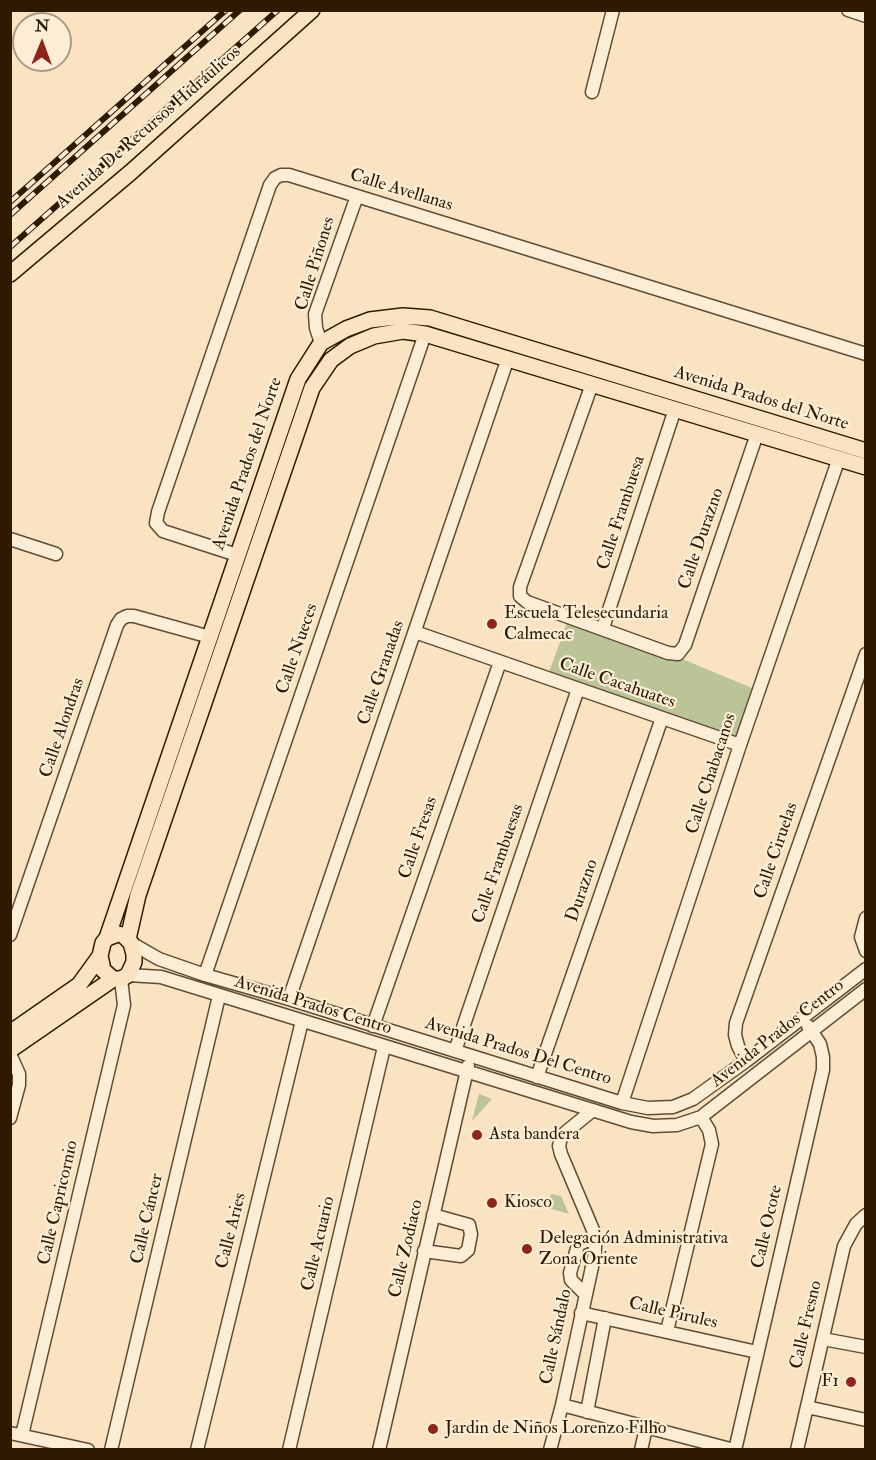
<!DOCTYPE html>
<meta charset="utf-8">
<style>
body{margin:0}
#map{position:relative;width:876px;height:1460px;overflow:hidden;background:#fae3c1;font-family:"IM FELL Double Pica",serif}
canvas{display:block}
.frame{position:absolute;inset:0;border:12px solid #2e1a01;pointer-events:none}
.north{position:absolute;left:12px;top:12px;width:60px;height:60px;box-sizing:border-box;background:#fcedd7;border:2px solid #aa9981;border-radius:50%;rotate:1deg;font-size:16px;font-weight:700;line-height:24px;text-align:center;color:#2e1a01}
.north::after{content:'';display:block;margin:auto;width:21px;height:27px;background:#8f2418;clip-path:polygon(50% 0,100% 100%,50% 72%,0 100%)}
</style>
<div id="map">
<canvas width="876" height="1460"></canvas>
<div class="frame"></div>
<div class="north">N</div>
</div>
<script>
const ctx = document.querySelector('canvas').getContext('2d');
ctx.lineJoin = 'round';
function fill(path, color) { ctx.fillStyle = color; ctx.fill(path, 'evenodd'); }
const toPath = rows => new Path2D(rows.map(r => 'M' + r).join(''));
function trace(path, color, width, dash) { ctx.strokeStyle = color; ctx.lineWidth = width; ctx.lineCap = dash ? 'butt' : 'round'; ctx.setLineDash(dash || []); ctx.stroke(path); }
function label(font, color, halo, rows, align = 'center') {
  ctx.font = font + ' "IM FELL Double Pica",serif'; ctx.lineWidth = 4.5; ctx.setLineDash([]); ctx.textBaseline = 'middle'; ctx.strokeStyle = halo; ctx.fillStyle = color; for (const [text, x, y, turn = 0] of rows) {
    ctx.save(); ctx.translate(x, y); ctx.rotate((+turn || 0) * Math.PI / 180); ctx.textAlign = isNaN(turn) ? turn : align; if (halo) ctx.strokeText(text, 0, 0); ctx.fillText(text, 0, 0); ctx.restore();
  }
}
const green = toPath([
 [569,617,668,653,759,691,740,745,547,678],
 [479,1094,492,1099,472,1121],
 [551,1194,561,1196,569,1214,548,1208]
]);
const minor = toPath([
 [848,10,866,16],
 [592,92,613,10],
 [321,343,316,328,315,314,357,196],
 [592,384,520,587,520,596,527,602,668,653,678,654,685,645,757,434],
 [10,539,56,554],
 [237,555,163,531,156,523,158,512,270,185,275,178,281,175,289,175,866,354],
 [603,628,675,409],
 [415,632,740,745],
 [866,918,861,937,866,951],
 [10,935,117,625,121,619,127,616,134,616,210,637],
 [131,943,159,959,205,975,289,999,622,1103,648,1108,673,1107,693,1099,746,1061,866,969],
 [128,975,161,977,631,1122,653,1126,677,1125,701,1117,866,989],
 [205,975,425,334],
 [289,999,508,358],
 [373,1026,500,662],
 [455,1051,578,689],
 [10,1054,19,1074,19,1085,10,1118],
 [746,1061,738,1046,735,1035,736,1023,866,654],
 [537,1077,662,718],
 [622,1103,740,745,839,458],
 [424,1251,461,1256,468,1250,471,1234,469,1225,433,1215],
 [585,1294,571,1280,570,1273,578,1245,586,1241,595,1241],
 [581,1313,757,1352],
 [667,1331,712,1144,709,1130,701,1117],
 [823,1339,866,1347],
 [562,1405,734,1450],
 [807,1407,866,1420],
 [587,1412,605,1318],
 [10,1433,88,1450],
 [22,1435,124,1005,121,979],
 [111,1450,219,996],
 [197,1450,302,1021],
 [289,1450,384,1047],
 [379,1450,468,1066],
 [550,1450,562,1405,595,1253,595,1241,593,1230,561,1154,559,1146,561,1138,566,1132,593,1110],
 [641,1450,646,1428],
 [735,1450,823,1070,823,1057,820,1044,808,1026],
 [797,1450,844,1246,856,1224,866,1215]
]);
const major = toPath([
 [10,274,131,172,312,10],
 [118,934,123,935,131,943,134,954,134,962,128,975,121,979,113,979,103,970,100,956,103,943,107,938,118,934],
 [107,938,298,379,321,343,346,329,370,320,403,316,430,318,866,451],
 [128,939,138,895,312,388,331,360,350,346,374,336,403,331,425,334,866,467],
 [10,1033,79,985,100,956],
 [10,1050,113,979]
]);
const rail = toPath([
 [10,202,226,10],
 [10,215,240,10],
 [10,247,278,10]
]);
const markers = [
 [492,624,6,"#8f2418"],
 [477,1135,6,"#8f2418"],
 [492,1203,6,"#8f2418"],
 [527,1249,6,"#8f2418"],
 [851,1382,6,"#8f2418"],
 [433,1429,6,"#8f2418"]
];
const streetNames = [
 ["Avenida De Recursos Hidráulicos",149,128,-41],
 ["Calle Avellanas",401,191,17],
 ["Calle Piñones",316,264,-73],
 ["Avenida Prados del Norte",761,399,17],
 ["Avenida Prados del Norte",248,464,-71],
 ["Calle Frambuesa",622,513,-72],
 ["Calle Durazno",702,539,-71],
 ["Calle Nueces",298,649,-71],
 ["Calle Granadas",382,673,-71],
 ["Calle Cacahuates",617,684,19],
 ["Calle Alondras",63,728,-71],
 ["Calle Chabacanos",712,774,-72],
 ["Calle Fresas",419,838,-71],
 ["Calle Ciruelas",777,851,-71],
 ["Calle Frambuesas",499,864,-71],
 ["Durazno",583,891,-71],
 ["Avenida Prados Centro",313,1006,17],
 ["Avenida Prados Centro",778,1034,-38],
 ["Avenida Prados Del Centro",518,1052,17],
 ["Calle Capricornio",59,1203,-77],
 ["Calle Cáncer",148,1219,-77],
 ["Calle Ocote",768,1227,-77],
 ["Calle Aries",232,1231,-76],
 ["Calle Acuario",319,1244,-77],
 ["Calle Zodiaco",407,1249,-77],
 ["Calle Pirules",673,1314,13],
 ["Calle Fresno",807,1325,-77],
 ["Calle Sándalo",557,1337,-78]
];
const poiNames = [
 ["Escuela Telesecundaria",504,614],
 ["Calmecac",504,635],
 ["Asta bandera",489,1135],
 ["Kiosco",504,1203],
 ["Delegación Administrativa",539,1239],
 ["Zona Oriente",539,1260],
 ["F1",839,1382,"right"],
 ["Jardin de Niños Lorenzo Filho",445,1429]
];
fill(green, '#bbc496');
trace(minor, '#614c31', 15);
trace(major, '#2e1a01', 18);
trace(minor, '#fcedd7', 12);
trace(major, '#fae3c1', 15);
trace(rail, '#2e1a01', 6);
trace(rail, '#fcedd7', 4, [11]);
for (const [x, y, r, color] of markers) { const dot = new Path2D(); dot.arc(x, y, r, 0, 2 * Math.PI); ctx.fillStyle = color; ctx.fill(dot); trace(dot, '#fcedd7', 2); }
label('18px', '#2e1a01', '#fcedd7', streetNames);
label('18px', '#2e1a01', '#fcedd7', poiNames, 'left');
</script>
